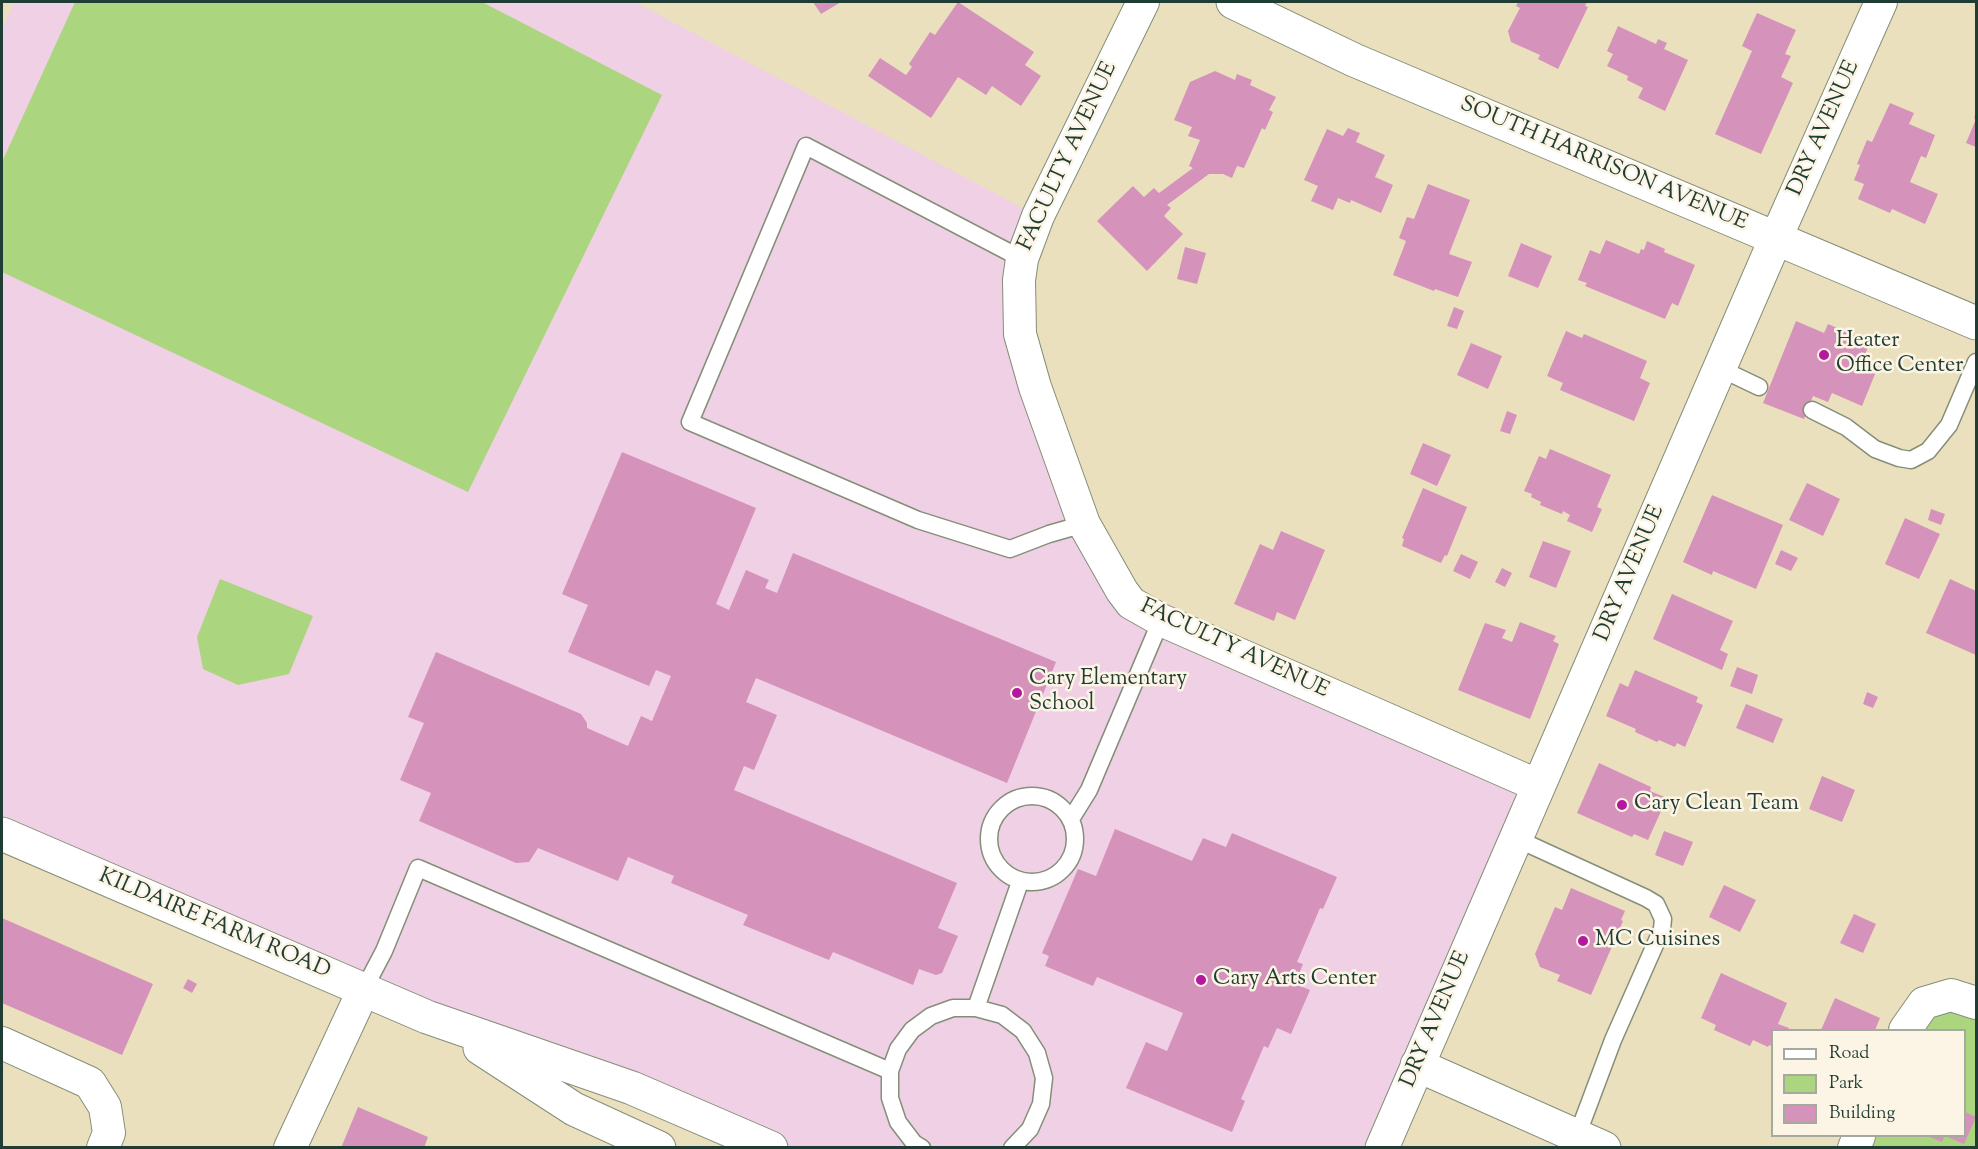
<!DOCTYPE html>
<style>
body{margin:0}
#map{position:relative;width:1978px;height:1149px;overflow:hidden;background:#ebe0bd;font-family:"Sorts Mill Goudy",serif}
canvas{display:block}
.frame{position:absolute;inset:0;border:3px solid #1f3d34;pointer-events:none}
.legend{position:absolute;left:1771px;top:1029px;width:195px;height:108px;box-sizing:border-box;background:#fcf5e5;border:2px solid #a4ab9e;margin:0;padding:8px 10px;list-style:none;font-size:18px;color:#1f3d34}
.legend li{display:flex;align-items:center;gap:12px;height:30px}
.legend b{width:30px;border:2px solid #a4ab9e}
</style>
<div id="map">
<canvas width="1978" height="1149"></canvas>
<div class="frame"></div>
<ul class="legend">
<li><b style="height:8px;background:#fff"></b>Road</li>
<li><b style="height:16px;background:#acd57f"></b>Park</li>
<li><b style="height:16px;background:#d592bb"></b>Building</li>
</ul>
</div>
<script>
const ctx = document.querySelector('canvas').getContext('2d');
ctx.lineJoin = 'round';
function fill(path, color) { ctx.fillStyle = color; ctx.fill(path, 'evenodd'); }
const toPath = rows => new Path2D(rows.map(r => 'M' + r).join(''));
function trace(path, color, width, dash) { ctx.strokeStyle = color; ctx.lineWidth = width; ctx.lineCap = dash ? 'butt' : 'round'; ctx.setLineDash(dash || []); ctx.stroke(path); }
function label(font, color, halo, rows, align = 'center') {
  ctx.font = font + ' "Sorts Mill Goudy",serif'; ctx.lineWidth = 5; ctx.setLineDash([]); ctx.textBaseline = 'middle'; ctx.strokeStyle = halo; ctx.fillStyle = color; for (const [text, x, y, turn = 0] of rows) {
    ctx.save(); ctx.translate(x, y); ctx.rotate((+turn || 0) * Math.PI / 180); ctx.textAlign = isNaN(turn) ? turn : align; if (halo) ctx.strokeText(text, 0, 0); ctx.fillText(text, 0, 0); ctx.restore();
  }
}
const built = toPath([
 [14,2,635,2,1038,216,1019,310,1122,591,1539,786,1382,1148,731,1147,2,832,2,29]
]);
const green = toPath([
 [75,2,482,2,662,95,468,492,2,272,2,162],
 [220,579,313,616,289,674,238,685,203,669,197,637],
 [1934,1009,1976,1014,1976,1147,1863,1148,1868,1136,1964,1136,1964,1030,1915,1030]
]);
const building = toPath([
 [813,2,841,2,821,14],
 [958,2,1034,52,1025,65,1041,76,1021,106,992,86,986,95,958,77,931,118,868,76,880,58,906,75,912,67,909,64,930,32,935,35],
 [1518,2,1587,2,1585,6,1588,7,1558,69,1538,59,1540,55,1511,42,1508,31,1520,8,1516,6],
 [1757,13,1796,30,1785,54,1791,56,1781,77,1793,83,1761,154,1715,134,1752,51,1742,46],
 [1618,26,1656,44,1658,39,1667,43,1664,49,1688,60,1665,111,1638,98,1643,88,1627,80,1628,76,1607,66,1613,54,1607,51],
 [1215,71,1235,80,1237,74,1252,80,1250,85,1276,97,1269,110,1273,112,1265,130,1262,128,1244,168,1237,166,1232,178,1223,174,1209,174,1167,205,1171,208,1164,216,1183,234,1147,271,1097,221,1133,186,1144,197,1154,188,1159,193,1193,168,1189,166,1200,140,1188,136,1192,127,1174,120,1190,82],
 [1890,103,1914,113,1909,124,1935,135,1926,158,1921,156,1910,182,1938,194,1925,224,1892,209,1890,213,1858,199,1864,184,1854,180,1860,165,1857,164,1867,140,1872,142],
 [1976,112,1976,147,1966,143,1976,119,1974,118],
 [1348,128,1360,133,1356,142,1385,155,1375,177,1393,185,1381,213,1351,200,1350,203,1338,198,1333,210,1311,201,1318,186,1304,180,1327,129,1343,136],
 [1428,184,1470,200,1449,254,1472,262,1458,297,1435,289,1434,291,1393,275,1406,241,1399,238,1407,217,1414,219],
 [1606,240,1639,254,1641,249,1644,250,1647,241,1665,249,1664,252,1695,265,1678,306,1672,303,1665,319,1585,286,1587,283,1578,280,1590,250,1600,254],
 [1521,243,1552,256,1538,288,1508,276],
 [1185,247,1206,253,1197,284,1177,279],
 [1454,307,1464,311,1457,329,1447,326],
 [1796,321,1824,333,1828,324,1870,342,1860,368,1875,374,1862,406,1832,393,1828,402,1813,396,1804,419,1763,403],
 [1566,331,1582,338,1584,334,1647,361,1640,378,1650,383,1634,421,1560,390,1563,383,1547,376],
 [1471,343,1502,356,1488,389,1457,375],
 [1507,411,1517,415,1510,434,1500,431],
 [1423,443,1451,455,1437,486,1410,474],
 [1550,449,1611,475,1597,507,1602,509,1592,532,1567,521,1570,515,1563,511,1562,514,1540,505,1541,502,1531,497,1532,494,1524,491,1539,456,1546,459],
 [622,452,756,508,716,604,729,610,746,570,769,580,765,588,777,593,793,553,1056,662,1007,783,756,678,746,702,777,715,754,770,744,766,734,790,957,883,938,928,958,936,942,973,936,975,919,969,913,985,833,952,829,960,743,925,748,915,671,883,674,876,628,857,618,881,538,848,529,862,516,863,419,821,431,793,400,780,424,723,408,717,436,652,581,714,587,723,587,728,628,746,641,716,652,721,671,676,656,670,649,686,568,652,588,605,562,594],
 [1807,483,1840,499,1823,536,1789,520],
 [1423,488,1467,507,1447,556,1445,555,1441,563,1402,546,1404,539,1402,538],
 [1712,495,1783,525,1756,589,1713,571,1712,575,1683,562],
 [1931,509,1945,514,1941,525,1928,520],
 [1905,518,1940,534,1919,579,1885,564],
 [1281,531,1325,550,1295,620,1277,612,1274,621,1234,604,1260,544,1273,550],
 [1543,541,1571,551,1556,588,1529,577],
 [1781,550,1798,558,1791,571,1775,564],
 [1461,554,1478,562,1470,579,1453,571],
 [1502,568,1512,573,1505,587,1495,582],
 [1950,579,1976,591,1976,655,1926,633],
 [1672,594,1733,621,1720,650,1728,654,1722,670,1653,639],
 [1520,622,1556,636,1553,641,1559,644,1530,719,1458,690,1485,623,1506,630,1502,638,1512,642],
 [1737,667,1758,675,1752,694,1730,686],
 [1635,670,1698,697,1696,702,1703,705,1685,747,1677,743,1675,747,1659,740,1657,742,1635,732,1636,729,1606,716,1620,683,1628,687],
 [1867,692,1878,697,1873,708,1863,704],
 [1746,704,1783,719,1773,743,1736,728],
 [1599,763,1651,787,1650,791,1667,798,1648,840,1634,834,1632,837,1577,813],
 [1822,776,1855,790,1842,822,1809,809],
 [1115,829,1192,861,1203,838,1226,847,1232,833,1337,877,1323,909,1320,908,1297,962,1303,964,1295,984,1310,990,1291,1034,1277,1028,1268,1048,1264,1046,1241,1099,1245,1101,1232,1132,1126,1088,1146,1042,1167,1051,1183,1013,1097,977,1093,986,1045,966,1049,956,1042,953,1078,869,1096,876],
 [1664,831,1693,842,1683,866,1655,855],
 [1724,885,1756,900,1740,932,1709,917],
 [1571,888,1625,911,1621,920,1623,921,1591,995,1557,981,1560,975,1540,967,1535,954,1555,907,1562,910],
 [1854,914,1876,924,1863,953,1840,943],
 [2,918,153,984,122,1055,2,1003],
 [1721,973,1787,1003,1778,1024,1789,1028,1788,1030,1772,1030,1772,1046,1769,1045,1768,1047,1753,1040,1750,1046,1714,1030,1716,1025,1701,1018],
 [188,979,197,984,192,993,183,988],
 [1835,998,1880,1018,1875,1030,1821,1030],
 [358,1107,428,1137,424,1148,341,1148],
 [1965,1112,1976,1117,1964,1144,1945,1136,1942,1142,1927,1136,1965,1136]
]);
const lane = toPath([
 [1022,259,806,146,690,422,918,520,1010,549,1049,534,1084,524],
 [1719,368,1759,387],
 [1812,410,1846,427,1875,449,1899,458,1911,460,1928,451,1949,425,1976,362],
 '989 839a43 43 0 1 1 86 0a43 43 0 1 1-86 0Z',
 [1071,819,1089,790,1161,620],
 [1515,838,1646,898,1656,904,1663,919,1662,929,1613,1040,1577,1136],
 [364,989,384,951,418,868,890,1071],
 [976,1008,1020,882],
 [922,1148,914,1143,898,1122,890,1098,890,1071,898,1049,912,1030,931,1016,953,1008,976,1008,1002,1015,1023,1031,1037,1053,1044,1078,1041,1104,1030,1129,1012,1148]
]);
const street = toPath([
 [1143,2,1038,216,1022,259,1019,280,1020,334,1035,387,1084,524,1122,591,1131,603,1161,620,1539,786],
 [1776,238,1881,2],
 [1905,1030,1924,1003,1951,995,1976,1003],
 [2,1043,90,1083,105,1107,109,1133,103,1148],
 [290,1148,364,989],
 [1854,1148,1859,1136]
]);
const secondary = toPath([
 [1233,2,1354,60,1976,323],
 [2,834,427,1017,632,1088,771,1148],
 [480,1048,574,1109,659,1148],
 [1417,1065,1604,1148],
 [1382,1148,1776,238]
]);
const markers = [
 [1824,355,6,"#b5179e"],
 [1017,693,6,"#b5179e"],
 [1622,805,6,"#b5179e"],
 [1583,941,6,"#b5179e"],
 [1201,980,6,"#b5179e"]
];
const streetNames = [
 ["DRY AVENUE",1825,129,-66],
 ["FACULTY AVENUE",1069,157,-65],
 ["SOUTH HARRISON AVENUE",1603,165,23],
 ["DRY AVENUE",1631,574,-67],
 ["FACULTY AVENUE",1234,650,25],
 ["KILDAIRE FARM ROAD",214,925,23],
 ["DRY AVENUE",1437,1020,-67]
];
const poiNames = [
 ["Heater",1836,342],
 ["Office Center",1836,367],
 ["Cary Elementary",1029,680],
 ["School",1029,705],
 ["Cary Clean Team",1634,805],
 ["MC Cuisines",1595,941],
 ["Cary Arts Center",1213,980]
];
fill(built, '#f0d0e4');
fill(green, '#acd57f');
fill(building, '#d592bb');
trace(lane, '#858e78', 19);
trace(street, '#858e78', 34);
trace(secondary, '#858e78', 35);
trace(lane, '#fff', 16);
trace(street, '#fff', 32);
trace(secondary, '#fff', 33);
for (const [x, y, r, color] of markers) { const dot = new Path2D(); dot.arc(x, y, r, 0, 2 * Math.PI); ctx.fillStyle = color; ctx.fill(dot); trace(dot, '#fcf5e5', 2); }
label('22px', '#1f3d34', '#fcf5e5', streetNames);
label('22px', '#1f3d34', '#fcf5e5', poiNames, 'left');
</script>
